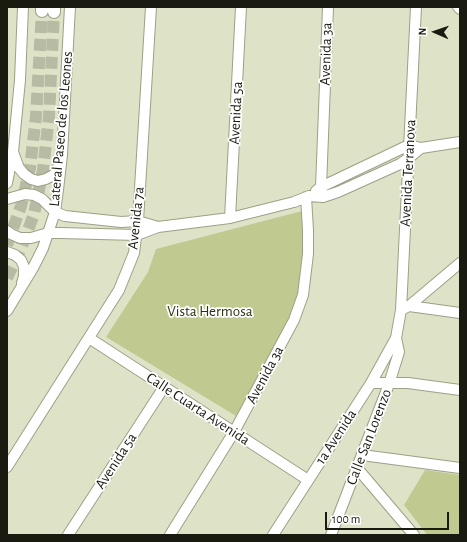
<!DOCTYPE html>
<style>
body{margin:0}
#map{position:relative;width:467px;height:542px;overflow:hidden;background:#dee3c8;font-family:"Alegreya Sans",sans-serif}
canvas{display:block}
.frame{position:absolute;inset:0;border:8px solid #191b11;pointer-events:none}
.north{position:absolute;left:415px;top:12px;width:40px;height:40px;-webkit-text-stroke:3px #fff;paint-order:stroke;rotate:272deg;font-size:11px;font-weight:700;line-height:16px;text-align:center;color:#191b11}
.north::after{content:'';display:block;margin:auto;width:14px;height:18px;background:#191b11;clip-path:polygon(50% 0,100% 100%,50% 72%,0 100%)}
.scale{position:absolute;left:325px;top:512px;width:124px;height:18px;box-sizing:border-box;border:2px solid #191b11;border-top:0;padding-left:5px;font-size:12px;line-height:14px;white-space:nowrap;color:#191b11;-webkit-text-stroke:3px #fff;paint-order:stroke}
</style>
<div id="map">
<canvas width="467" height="542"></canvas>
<div class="frame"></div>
<div class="north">N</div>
<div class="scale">100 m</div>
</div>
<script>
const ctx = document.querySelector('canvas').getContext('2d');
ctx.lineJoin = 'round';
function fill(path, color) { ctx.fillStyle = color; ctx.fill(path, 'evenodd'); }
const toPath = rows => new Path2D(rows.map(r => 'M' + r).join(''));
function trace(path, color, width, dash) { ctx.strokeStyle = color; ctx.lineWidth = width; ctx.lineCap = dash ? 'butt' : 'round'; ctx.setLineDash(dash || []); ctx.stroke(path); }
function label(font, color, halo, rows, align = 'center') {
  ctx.font = font + ' "Alegreya Sans",sans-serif'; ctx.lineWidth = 3.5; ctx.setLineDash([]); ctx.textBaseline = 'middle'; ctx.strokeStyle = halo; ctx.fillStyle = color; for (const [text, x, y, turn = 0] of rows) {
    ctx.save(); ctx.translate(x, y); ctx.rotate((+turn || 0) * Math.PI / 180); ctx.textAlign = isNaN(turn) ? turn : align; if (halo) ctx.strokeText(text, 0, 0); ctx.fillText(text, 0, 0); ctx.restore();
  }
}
const green = toPath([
 [302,211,303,280,288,323,236,416,106,337,148,272,156,249],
 [425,470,460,475,460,535,427,535,404,505]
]);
const majorTunnel = toPath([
 [7,245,21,206,30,168,36,116,42,11],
 [7,278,22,246,34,214,43,170,49,116,54,12]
]);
const minor = toPath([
 [458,7,460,9],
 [13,152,19,168,24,174,31,179,38,181,46,179,55,174,59,165],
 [7,183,13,152,20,80,23,7],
 [316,191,321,187,409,145,421,148,460,142],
 [323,197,321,187,328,7],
 [7,199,25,194,34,195,42,199,55,212,65,216,121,222,138,221,158,227],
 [230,218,241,7],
 [7,231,11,234,20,238,31,238,48,233,61,233,137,235,158,227,230,218,294,202,309,196,323,197,338,192,400,164,409,158,421,148],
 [7,252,15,255,21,260,24,267,24,276,22,283],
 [409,306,460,313],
 [401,310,409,306,460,263],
 [7,311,33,268,43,248,55,212,58,190,62,155,70,7],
 [89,338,308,480],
 [371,383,408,383,460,390],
 [362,455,460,468],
 [7,467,119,290,134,253,138,221,151,7],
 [357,468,414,535],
 [68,535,164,387],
 [170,535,234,432,294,320,303,295,308,254,308,230,306,197],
 [273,535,371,383,396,338],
 [331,535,389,384,399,352,396,338,401,310,416,7]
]);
const major = toPath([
 [42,11,42,7],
 [54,12,54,7]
]);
const streetNames = [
 ["Avenida 3a",326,54,-88],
 ["Avenida 5a",236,113,-87],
 ["Lateral Paseo de los Leones",61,129,-85],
 ["Avenida Terranova",408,173,-87],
 ["Avenida 7a",136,218,-84],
 ["Avenida 3a",265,375,-62],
 ["Calle Cuarta Avenida",198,409,33],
 ["1a Avenida",336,437,-57],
 ["Calle San Lorenzo",369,437,-69],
 ["Avenida 5a",116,461,-57]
];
const parkNames = [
 ["Vista Hermosa",210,311]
];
fill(green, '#c0ca90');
trace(majorTunnel, '#b7bba3', 12, [12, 6]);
trace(minor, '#9ba087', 12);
trace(major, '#9ba087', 14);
trace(minor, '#fff', 10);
trace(major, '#fff', 12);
label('15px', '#191b11', '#fff', streetNames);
label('15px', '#2d3212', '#fff', parkNames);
</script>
